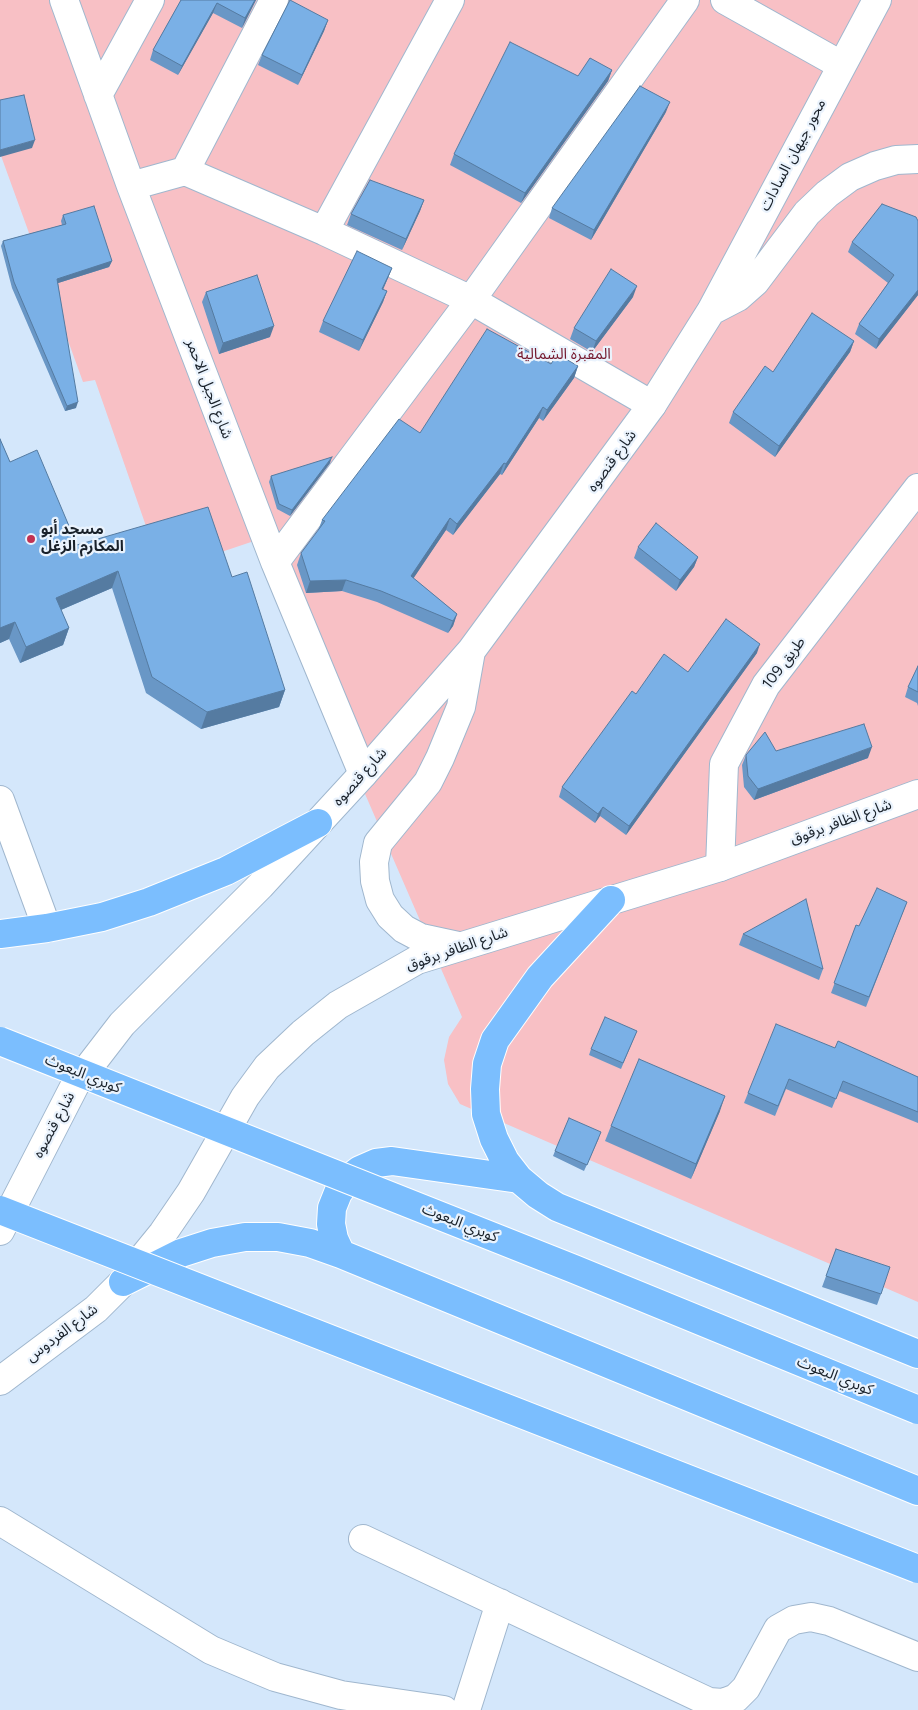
<!DOCTYPE html>
<meta charset="utf-8">
<style>
body{margin:0}
canvas{display:block;background:#d4e7fb}
</style>
<canvas width="918" height="1710"></canvas>
<script>
const ctx = document.querySelector('canvas').getContext('2d');
ctx.lineJoin = 'round';
function fill(path, color) { ctx.fillStyle = color; ctx.fill(path, 'evenodd'); }
const toPath = rows => new Path2D(rows.map(r => 'M' + r).join(''));
function trace(path, color, width, dash) { ctx.strokeStyle = color; ctx.lineWidth = width; ctx.lineCap = dash ? 'butt' : 'round'; ctx.setLineDash(dash || []); ctx.stroke(path); }
function label(font, color, halo, rows, align = 'center') {
  ctx.font = font + ' Figtree,"Noto Sans Arabic",sans-serif'; ctx.lineWidth = 4.5; ctx.setLineDash([]); ctx.textBaseline = 'middle'; ctx.strokeStyle = halo; ctx.fillStyle = color; for (const [text, x, y, turn = 0] of rows) {
    ctx.save(); ctx.translate(x, y); ctx.rotate((+turn || 0) * Math.PI / 180); ctx.textAlign = isNaN(turn) ? turn : align; if (halo) ctx.strokeText(text, 0, 0); ctx.fillText(text, 0, 0); ctx.restore();
  }
}
const green = toPath([
 [0,0,918,0,918,1302,460,1104,448,1084,444,1060,449,1037,462,1017,322,695,260,539,162,572,95,380,83,382,0,153]
]);
const minor = toPath([
 [64,0,131,186,275,562,363,774],
 [725,0,841,65],
 [98,95,150,0],
 [185,171,274,0],
 [131,186,185,171,324,231,471,300,652,405],
 [324,231,450,0],
 [275,562,471,300,685,0],
 [0,800,47,928],
 [720,867,724,764,766,685,918,488],
 [0,1521,211,1650,275,1677,341,1695,444,1710],
 [363,1539,709,1702,723,1703,736,1698,746,1688,778,1629,794,1620,811,1617,829,1621,918,1657],
 [466,1710,500,1603]
]);
const secondary = toPath([
 [711,311,738,297,755,282,807,213,827,194,850,177,875,166,896,160,918,159],
 [458,946,421,938,404,929,390,916,380,900,375,881,374,862,378,843,428,782,440,758,461,707,471,651],
 [0,1231,75,1085,122,1024,260,886,363,774,471,651,652,405,711,311,877,0],
 [0,1381,96,1309,123,1282,163,1233,191,1192,245,1097,267,1067,303,1033,338,1005,417,960,720,867,918,794]
]);
const trunk = toPath([
 [611,900,540,977,495,1040,487,1064,485,1089,486,1114,494,1139,505,1161,519,1179,538,1195,557,1207,918,1354],
 [0,934,47,928,102,917,149,902,226,871,318,823],
 [341,1254,334,1239,331,1224,332,1208,338,1193,348,1179,360,1170,376,1163,392,1161,519,1179],
 [123,1282,181,1253,212,1243,245,1237,278,1237,310,1243,341,1254,918,1491]
]);
const trunkBridge = toPath([
 [0,1041,574,1269,918,1410],
 [0,1210,918,1569]
]);
const wall = toPath([
 [181,0,256,0,242,28,213,13,178,75,150,60,153,50],
 [328,20,324,31,298,85,258,65,262,55],
 [612,70,608,81,521,203,450,165,454,154],
 [666,112,591,240,549,218,552,208],
 [424,200,420,211,402,250,347,225,351,214],
 [63,215,112,261,109,267,58,283,76,408,65,411,12,288,1,246,3,241,62,225,61,221],
 [918,221,918,295,876,349,855,334,859,324,888,283,848,252,852,242],
 [392,268,383,290,387,291,383,302,359,351,319,332,323,321],
 [206,292,270,337,219,354,202,302],
 [633,297,592,352,570,339,574,328],
 [854,341,850,352,775,457,729,423,733,412,773,372],
 [551,364,578,366,574,378,543,421,539,418,502,475,500,474,453,535,446,530,413,578,457,614,453,626,448,633,377,602,342,591,306,593,297,565,301,553,318,531,322,520,420,433],
 [0,439,10,462,77,545,232,577,285,690,279,707,201,729,146,693,112,588,61,610,69,628,63,645,20,663,9,639,0,643],
 [330,463,290,516,277,509,269,482,271,476],
 [638,547,698,557,694,567,676,591,634,558],
 [757,653,626,835,600,816,595,823,559,797,562,787,636,694,688,672],
 [918,666,918,706,917,703,905,697,908,687],
 [746,755,868,758,754,800,744,787,742,765],
 [907,902,866,1007,831,993,856,925,859,926],
 [743,934,823,969,819,980,739,945],
 [637,1031,621,1069,589,1055,591,1049],
 [835,1048,918,1077,918,1123,839,1091,832,1108,786,1089,775,1116,744,1103,748,1093],
 [720,1111,691,1179,605,1141,611,1126],
 [599,1138,584,1171,553,1156,555,1151],
 [836,1249,881,1294,877,1305,822,1287]
]);
const shadedWall = toPath([
 [255,0,256,0,242,28,245,18],
 [217,3,213,13,178,75,182,66],
 [328,20,324,31,298,85,302,75],
 [612,70,608,81,521,203,525,193],
 [670,102,666,112,591,240,594,230],
 [35,140,32,148,0,157,0,150],
 [424,200,420,211,402,250,406,239],
 [112,261,109,267,55,284,57,279],
 [392,268,388,278,378,300,382,289],
 [637,286,633,297,592,352,596,341],
 [918,290,918,295,876,349,879,339],
 [387,291,383,302,359,351,363,340],
 [274,326,270,337,219,354,223,343],
 [854,341,850,352,775,457,779,446],
 [578,366,574,378,543,421,547,410],
 [78,402,76,408,65,411,67,406],
 [543,407,539,418,502,475,506,464],
 [332,457,330,463,290,516,292,510],
 [504,463,500,474,453,535,457,524],
 [450,518,446,530,407,588,411,576],
 [698,557,694,567,676,591,680,580],
 [118,571,112,588,49,615,56,598],
 [346,580,342,591,306,593,310,581],
 [457,614,453,626,448,633,453,621],
 [15,622,9,639,0,643,0,628],
 [69,628,63,645,20,663,26,647],
 [760,644,757,653,626,835,629,826],
 [285,690,279,707,201,729,207,712],
 [872,747,868,758,754,800,758,789],
 [603,807,600,816,595,823,598,814],
 [725,1096,720,1111,691,1179,696,1164]
]);
const building = toPath([
 [181,0,255,0,245,18,217,3,182,66,153,50,181,0],
 [290,0,328,20,302,75,262,55,290,0],
 [510,42,578,76,590,58,612,70,525,193,454,154,510,42],
 [640,86,670,102,594,230,552,208,640,86],
 [24,95,35,140,0,150,0,100,24,95],
 [370,180,424,200,406,239,351,214,370,180],
 [882,204,916,217,918,221,918,290,879,339,859,324,894,275,852,242,882,204],
 [94,206,112,261,57,279,78,402,67,406,14,282,3,241,66,224,63,215,94,206],
 [357,251,392,268,382,289,387,291,363,340,323,321,357,251],
 [611,269,637,286,596,341,574,328,611,269],
 [257,275,274,326,223,343,206,292,257,275],
 [812,313,854,341,779,446,733,412,765,366,773,372,812,313],
 [487,329,551,364,557,354,578,366,547,410,543,407,506,464,504,463,457,524,450,518,411,576,457,614,453,621,381,591,346,580,310,581,301,553,325,521,322,520,399,419,420,433,487,329],
 [0,439,10,462,37,450,77,545,208,507,232,577,247,572,285,690,207,712,152,677,118,571,56,598,69,628,26,647,15,622,0,628,0,439],
 [332,457,292,510,279,504,271,476,332,457],
 [656,523,698,557,680,580,638,547,656,523],
 [726,619,760,644,629,826,603,807,598,814,562,787,632,691,636,694,664,654,688,672,726,619],
 [918,666,918,692,908,687,918,666],
 [864,724,872,747,758,789,748,776,746,755,765,732,776,751,864,724],
 [877,888,907,902,869,997,834,983,856,925,859,926,877,888],
 [806,899,823,969,743,934,806,899],
 [605,1017,637,1031,623,1063,591,1049,605,1017],
 [776,1024,835,1048,838,1041,918,1077,918,1112,843,1081,836,1099,789,1079,778,1106,748,1093,776,1024],
 [639,1059,725,1096,696,1164,611,1126,639,1059],
 [569,1118,601,1132,587,1165,555,1151,569,1118],
 [836,1249,890,1267,881,1294,826,1276,836,1249]
]);
const markers = [
 [31,539,5,"#c23252"]
];
const streetNames = [
 ["محور جيهان السادات",793,155,-62],
 ["شارع الجبل الاحمر",209,389,69],
 ["شارع قنصوه",612,461,-54],
 ["طريق 109",784,663,-53],
 ["شارع قنصوه",360,777,-48],
 ["شارع الظافر برقوق",841,822,-20],
 ["شارع الظافر برقوق",457,949,-19],
 ["كوبري البعوث",83,1074,22],
 ["شارع قنصوه",54,1125,-62],
 ["كوبري البعوث",460,1223,22],
 ["شارع الفردوس",62,1333,-37],
 ["كوبري البعوث",835,1376,22]
];
const parkNames = [
 ["المقبرة الشمالية",564,355]
];
const poiNames = [
 ["مسجد أبو",41,530],
 ["المكارم الزغل",41,547]
];
fill(green, '#f8c0c5');
trace(minor, '#a0b7ce', 30);
trace(secondary, '#a0b7ce', 30);
trace(trunk, '#fff', 30);
trace(minor, '#fff', 28);
trace(secondary, '#fff', 28);
trace(trunk, '#7bbefe', 28);
trace(trunkBridge, '#fff', 30, []);
trace(trunkBridge, '#7bbefe', 28);
fill(wall, '#6997c6');
fill(shadedWall, '#557ba1');
fill(building, '#7ab0e6');
trace(building, '#557ba1', 1);
for (const [x, y, r, color] of markers) { const dot = new Path2D(); dot.arc(x, y, r, 0, 2 * Math.PI); ctx.fillStyle = color; ctx.fill(dot); trace(dot, '#eaf3fd', 2); }
label('15px', '#19212a', '#eaf3fd', streetNames);
label('15px', '#75182d', '#eaf3fd', parkNames);
label('bold 15px', '#19212a', '#eaf3fd', poiNames, 'left');
</script>
